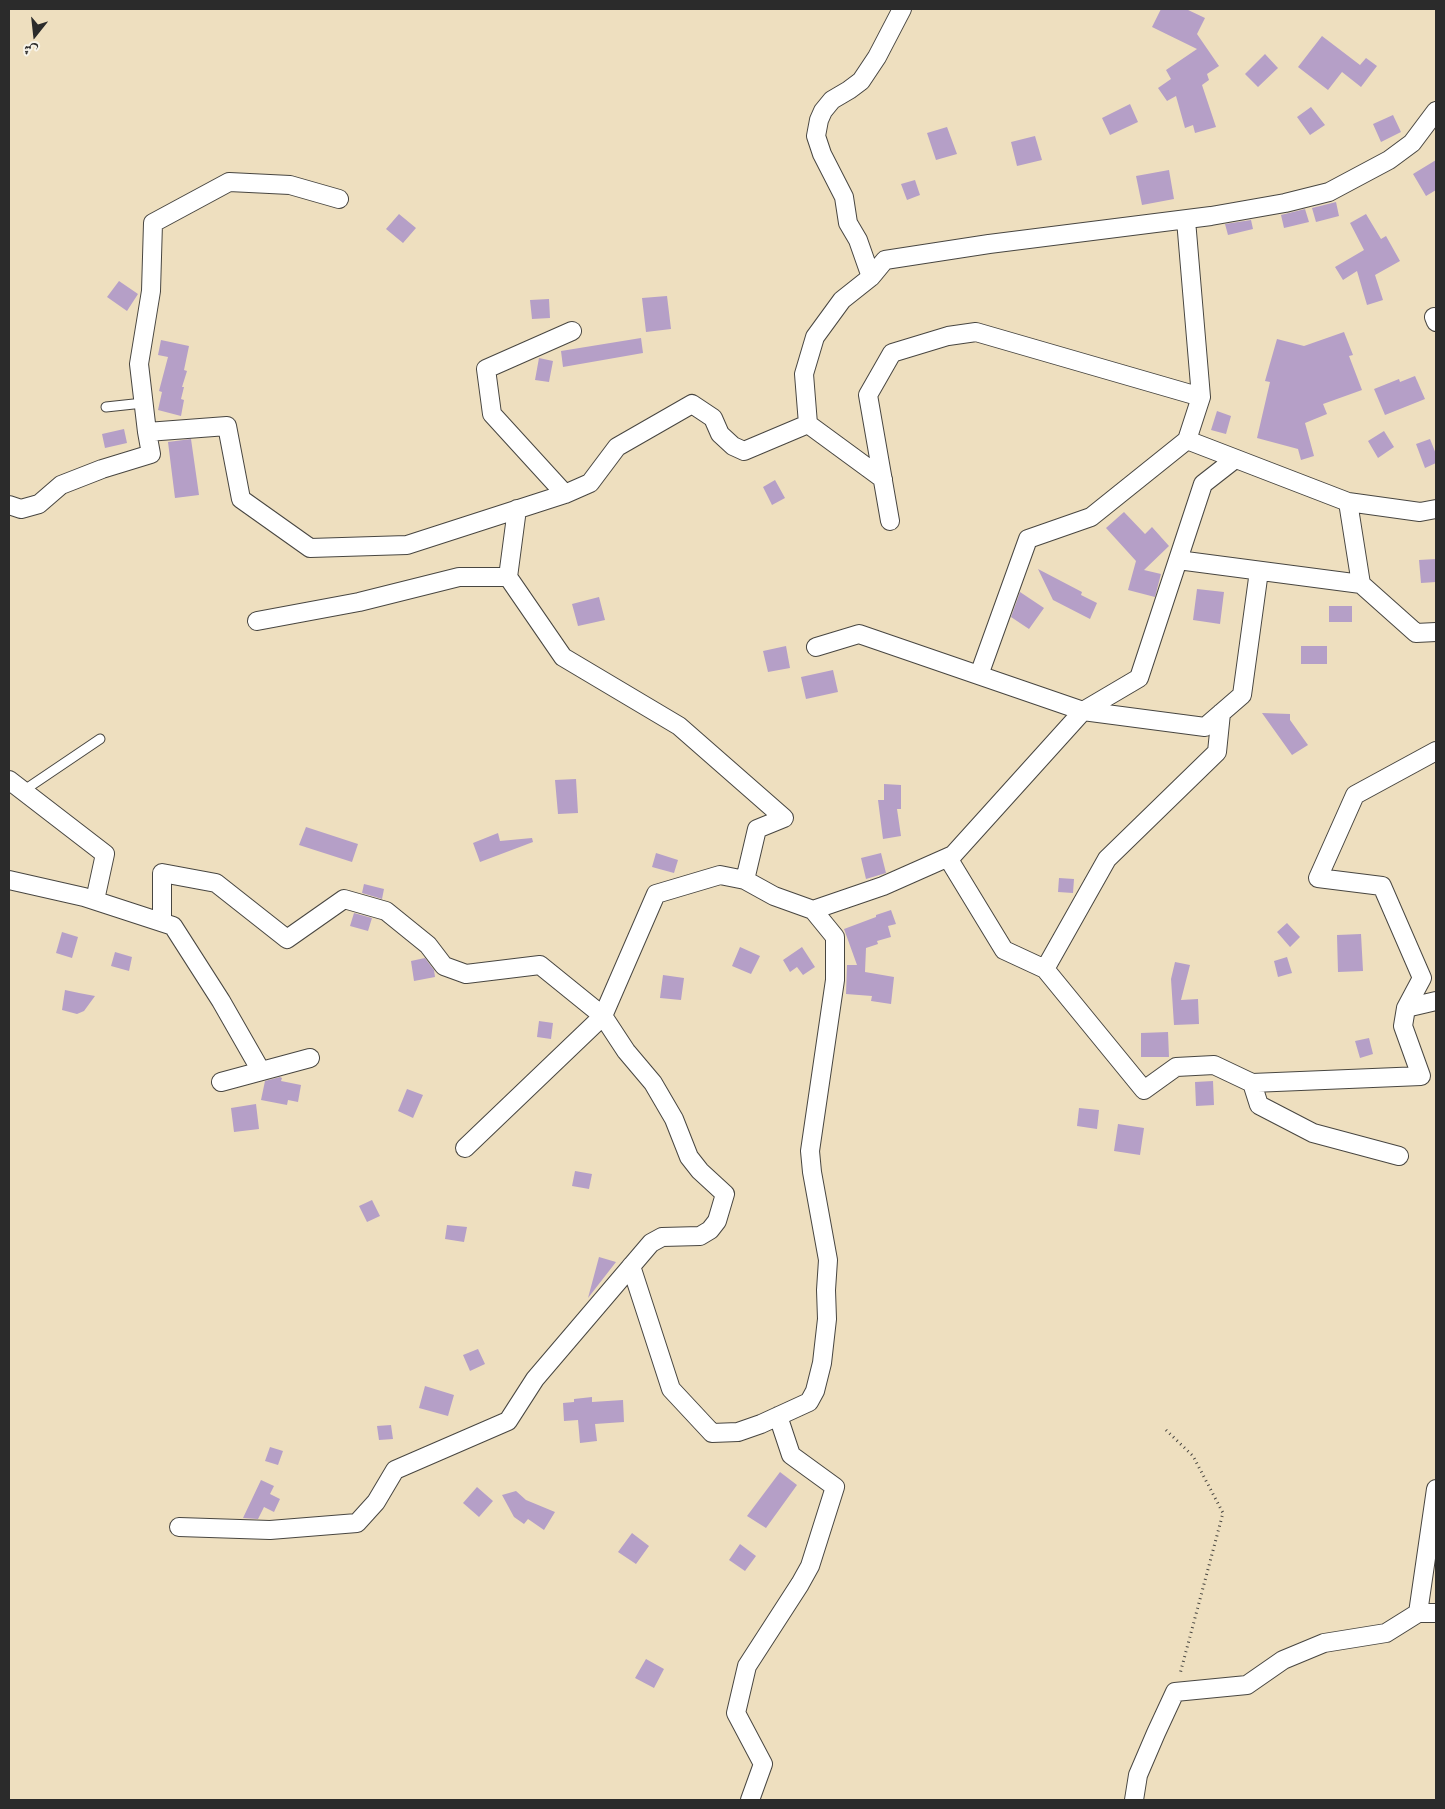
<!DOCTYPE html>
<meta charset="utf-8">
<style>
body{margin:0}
#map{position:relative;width:1445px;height:1809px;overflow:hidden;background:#eedfbf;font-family:"Old Standard TT",Amiri,serif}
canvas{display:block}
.frame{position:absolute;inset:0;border:10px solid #2b2b2b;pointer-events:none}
.north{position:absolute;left:10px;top:10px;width:50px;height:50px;-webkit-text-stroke:4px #f7f3e8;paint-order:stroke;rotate:196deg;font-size:14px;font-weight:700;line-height:20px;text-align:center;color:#2b2b2b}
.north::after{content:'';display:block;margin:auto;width:18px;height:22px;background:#2b2b2b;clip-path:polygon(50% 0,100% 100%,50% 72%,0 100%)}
</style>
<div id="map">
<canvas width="1445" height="1809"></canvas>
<div class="frame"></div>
<div class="north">ش</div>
</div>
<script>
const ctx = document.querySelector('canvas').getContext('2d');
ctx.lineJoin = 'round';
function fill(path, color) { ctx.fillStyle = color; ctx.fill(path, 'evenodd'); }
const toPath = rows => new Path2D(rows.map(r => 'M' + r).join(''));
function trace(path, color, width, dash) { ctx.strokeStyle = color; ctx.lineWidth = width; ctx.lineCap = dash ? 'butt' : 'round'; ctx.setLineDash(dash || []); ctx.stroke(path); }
const building = toPath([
 [1161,9,1186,9,1205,18,1197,34,1219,66,1207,74,1209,80,1202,85,1216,127,1195,133,1193,125,1185,128,1176,96,1167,101,1158,88,1171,79,1166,70,1197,49,1152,27],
 [1322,36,1360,65,1366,58,1377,66,1361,87,1342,72,1328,90,1298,67],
 [1265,54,1278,68,1258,87,1245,74],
 [1130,104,1138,122,1110,135,1102,118],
 [1311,107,1325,125,1310,135,1297,117],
 [1393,115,1401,132,1381,142,1373,124],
 [947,127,957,154,936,160,927,133],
 [1035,136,1042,160,1017,166,1011,142],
 [1436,160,1436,190,1426,196,1413,174],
 [1169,170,1174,199,1142,205,1136,176],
 [915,180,920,195,907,200,901,184],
 [1336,202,1339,216,1316,222,1312,208],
 [1305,209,1309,222,1284,228,1281,215],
 [399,214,416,228,403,243,386,229],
 [1366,214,1381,239,1386,236,1400,261,1375,275,1383,300,1367,305,1357,271,1343,280,1335,267,1364,250,1350,223],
 [1251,220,1253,229,1228,235,1225,224],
 [119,281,138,294,127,311,107,297],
 [667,296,671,329,646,332,642,298],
 [549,299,550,318,532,319,530,300],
 [1344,332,1353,355,1349,356,1362,390,1323,404,1327,414,1305,423,1314,456,1301,460,1298,449,1257,438,1270,382,1265,381,1277,339,1304,346],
 [641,338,643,353,563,367,561,351],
 [161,340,189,346,184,370,187,371,182,387,184,387,181,399,184,400,181,416,158,410,162,392,159,391,168,357,158,355],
 [539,358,553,361,549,382,535,380],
 [1415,376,1425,399,1385,415,1374,389,1399,379,1400,382],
 [1217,411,1231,416,1226,434,1211,430],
 [124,429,127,443,105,448,102,434],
 [1384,431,1394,447,1378,458,1368,441],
 [191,439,199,495,175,498,168,442],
 [1430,439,1436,454,1436,463,1425,468,1416,444],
 [775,480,785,498,772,505,763,487],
 [1124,512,1145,534,1152,527,1169,546,1144,570,1161,574,1155,597,1128,590,1136,561,1106,528],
 [1436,559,1436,582,1421,583,1419,560],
 [1038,569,1082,592,1081,595,1097,603,1090,619,1053,600],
 [1197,589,1224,592,1220,624,1193,620],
 [1020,592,1044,608,1029,629,1011,617],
 [599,597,605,620,578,626,572,604],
 [1329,606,1352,606,1352,622,1329,622],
 [786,646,790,668,768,672,763,651],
 [1301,646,1327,646,1327,664,1301,664],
 [833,670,838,692,806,699,801,677],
 [1262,713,1290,714,1290,720,1308,745,1292,755],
 [576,779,578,813,558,814,555,780],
 [884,784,901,785,901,809,897,809,901,836,883,839,878,800,884,800],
 [306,827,358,844,352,862,299,845],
 [498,833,500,841,532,838,533,842,480,862,473,843],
 [656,853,678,860,674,873,652,867],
 [881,853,886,873,866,879,861,858],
 [1059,878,1074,879,1073,893,1058,892],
 [364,884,384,889,382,899,362,893],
 [891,910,896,924,888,926,891,937,877,941,878,944,866,948,865,972,894,977,891,1004,871,1001,872,996,846,994,847,965,857,965,844,929,876,917,876,915],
 [354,913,372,918,368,931,350,926],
 [1287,923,1300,937,1290,947,1277,932],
 [62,932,78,937,72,958,56,953],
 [1361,934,1363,971,1338,972,1337,935],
 [740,947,760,956,751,974,732,966],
 [802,947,815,967,803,975,797,967,790,972,783,960],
 [115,952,132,957,129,971,111,966],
 [1287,957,1292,973,1278,977,1274,961],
 [425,958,434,970,435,977,414,981,411,961],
 [1175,962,1190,965,1181,1000,1198,999,1199,1024,1174,1025,1171,979],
 [663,975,684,978,681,1000,660,998],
 [65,990,79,993,95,996,84,1011,77,1014,62,1010],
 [539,1021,553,1023,551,1039,537,1037],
 [1168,1032,1169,1057,1141,1057,1141,1033],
 [1369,1038,1373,1054,1360,1058,1355,1041],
 [280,1077,282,1078,281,1081,301,1085,298,1102,288,1100,287,1105,261,1100,265,1081],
 [1213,1081,1214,1105,1196,1106,1195,1082],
 [407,1089,423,1095,413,1118,398,1111],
 [256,1104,259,1129,234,1132,231,1108],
 [1079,1108,1099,1110,1097,1129,1077,1126],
 [1118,1124,1144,1128,1140,1155,1114,1151],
 [575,1171,592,1174,589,1189,572,1186],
 [372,1200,380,1216,367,1222,359,1206],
 [447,1225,467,1227,464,1242,445,1239],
 [599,1257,616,1262,588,1298],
 [478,1349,485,1364,470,1371,463,1355],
 [425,1386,454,1395,448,1416,419,1408],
 [592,1397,592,1402,623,1400,624,1422,595,1424,597,1441,580,1443,578,1420,564,1421,563,1403,574,1402,574,1399],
 [391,1425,393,1439,379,1440,377,1426],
 [270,1447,283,1451,278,1465,265,1461],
 [780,1472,797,1485,766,1528,747,1516],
 [261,1480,274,1486,270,1494,280,1499,274,1512,264,1507,258,1519,243,1518],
 [477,1487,493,1501,479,1517,463,1503],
 [516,1491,526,1500,555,1512,544,1530,528,1519,524,1524,514,1517,502,1495],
 [632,1533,649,1546,636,1564,618,1552],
 [740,1544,756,1556,745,1571,729,1560],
 [646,1659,664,1669,654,1688,635,1678]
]);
const path = toPath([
 [1166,1430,1193,1456,1223,1513,1180,1674]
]);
const service = toPath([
 [106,407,143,403],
 [23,791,100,739]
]);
const minor = toPath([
 [871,277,858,240,848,223,844,197,822,154,816,136,819,120,823,111,832,100,849,90,861,81,877,57,902,9],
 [1434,317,1436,322],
 [808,424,883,479],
 [147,432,227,426,241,499,310,548,407,545,565,494,590,483,617,447,692,404,713,418,720,434,733,446,744,451,808,424,804,374,815,337,842,300,871,277,885,260,989,244,1211,216,1285,203,1329,192,1389,160,1412,143,1436,111],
 [1187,440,1348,502,1420,512,1436,509],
 [565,494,492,414,486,369,572,331],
 [1348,502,1361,584,1416,633,1436,632],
 [9,505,21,509,39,504,61,485,102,469,151,454,147,432,139,364,151,291,153,223,229,182,290,185,339,199],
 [517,509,508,577,563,657,679,726,784,818,757,829,745,880],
 [890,521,868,395,892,353,948,336,976,332,1201,397],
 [1178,560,1361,584],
 [257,621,359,602,459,577,508,577],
 [816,647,859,634,1083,711,1139,678,1203,484,1235,459],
 [979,675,1028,539,1091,517,1187,440,1201,397,1186,220],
 [9,780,105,854,95,900],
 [948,858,1004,950,1045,969,1144,1090,1176,1067,1214,1065,1252,1083],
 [9,880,84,897,173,926,221,1001,261,1071],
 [162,922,162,873,216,883,287,939,344,899,386,911,428,945,444,966,466,974,540,965,603,1016,626,1051,653,1083,674,1119,689,1157,700,1171,725,1194,717,1221,710,1230,700,1236,662,1237,651,1243,535,1379,508,1421,395,1470,376,1502,357,1523,270,1530,179,1527],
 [1045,969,1107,859,1217,752,1221,713],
 [1406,1008,1436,1001],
 [221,1082,310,1058],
 [465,1148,603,1016,656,894,720,875,745,880,774,896,813,910,883,886,953,855,1083,711,1205,727,1242,695,1259,571],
 [1399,1156,1313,1133,1259,1105,1252,1083,1421,1076,1403,1026,1406,1008,1422,978,1382,886,1318,878,1355,795,1436,751],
 [631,1266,671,1389,712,1433,738,1432,761,1424,809,1402,815,1391,822,1363,827,1319,826,1290,828,1260,812,1172,810,1151,835,980,835,937,813,910],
 [1418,1613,1436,1489],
 [750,1800,763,1764,736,1713,747,1666,800,1584,810,1566,835,1487,791,1455,778,1416],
 [1134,1800,1138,1775,1156,1733,1175,1692,1247,1685,1283,1660,1324,1643,1386,1633,1418,1613,1436,1613]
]);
fill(building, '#b59fc7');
trace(service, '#484641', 11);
trace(minor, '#484641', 20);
trace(path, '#484641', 3, [1, 4]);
trace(service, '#fff', 9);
trace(minor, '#fff', 18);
</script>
